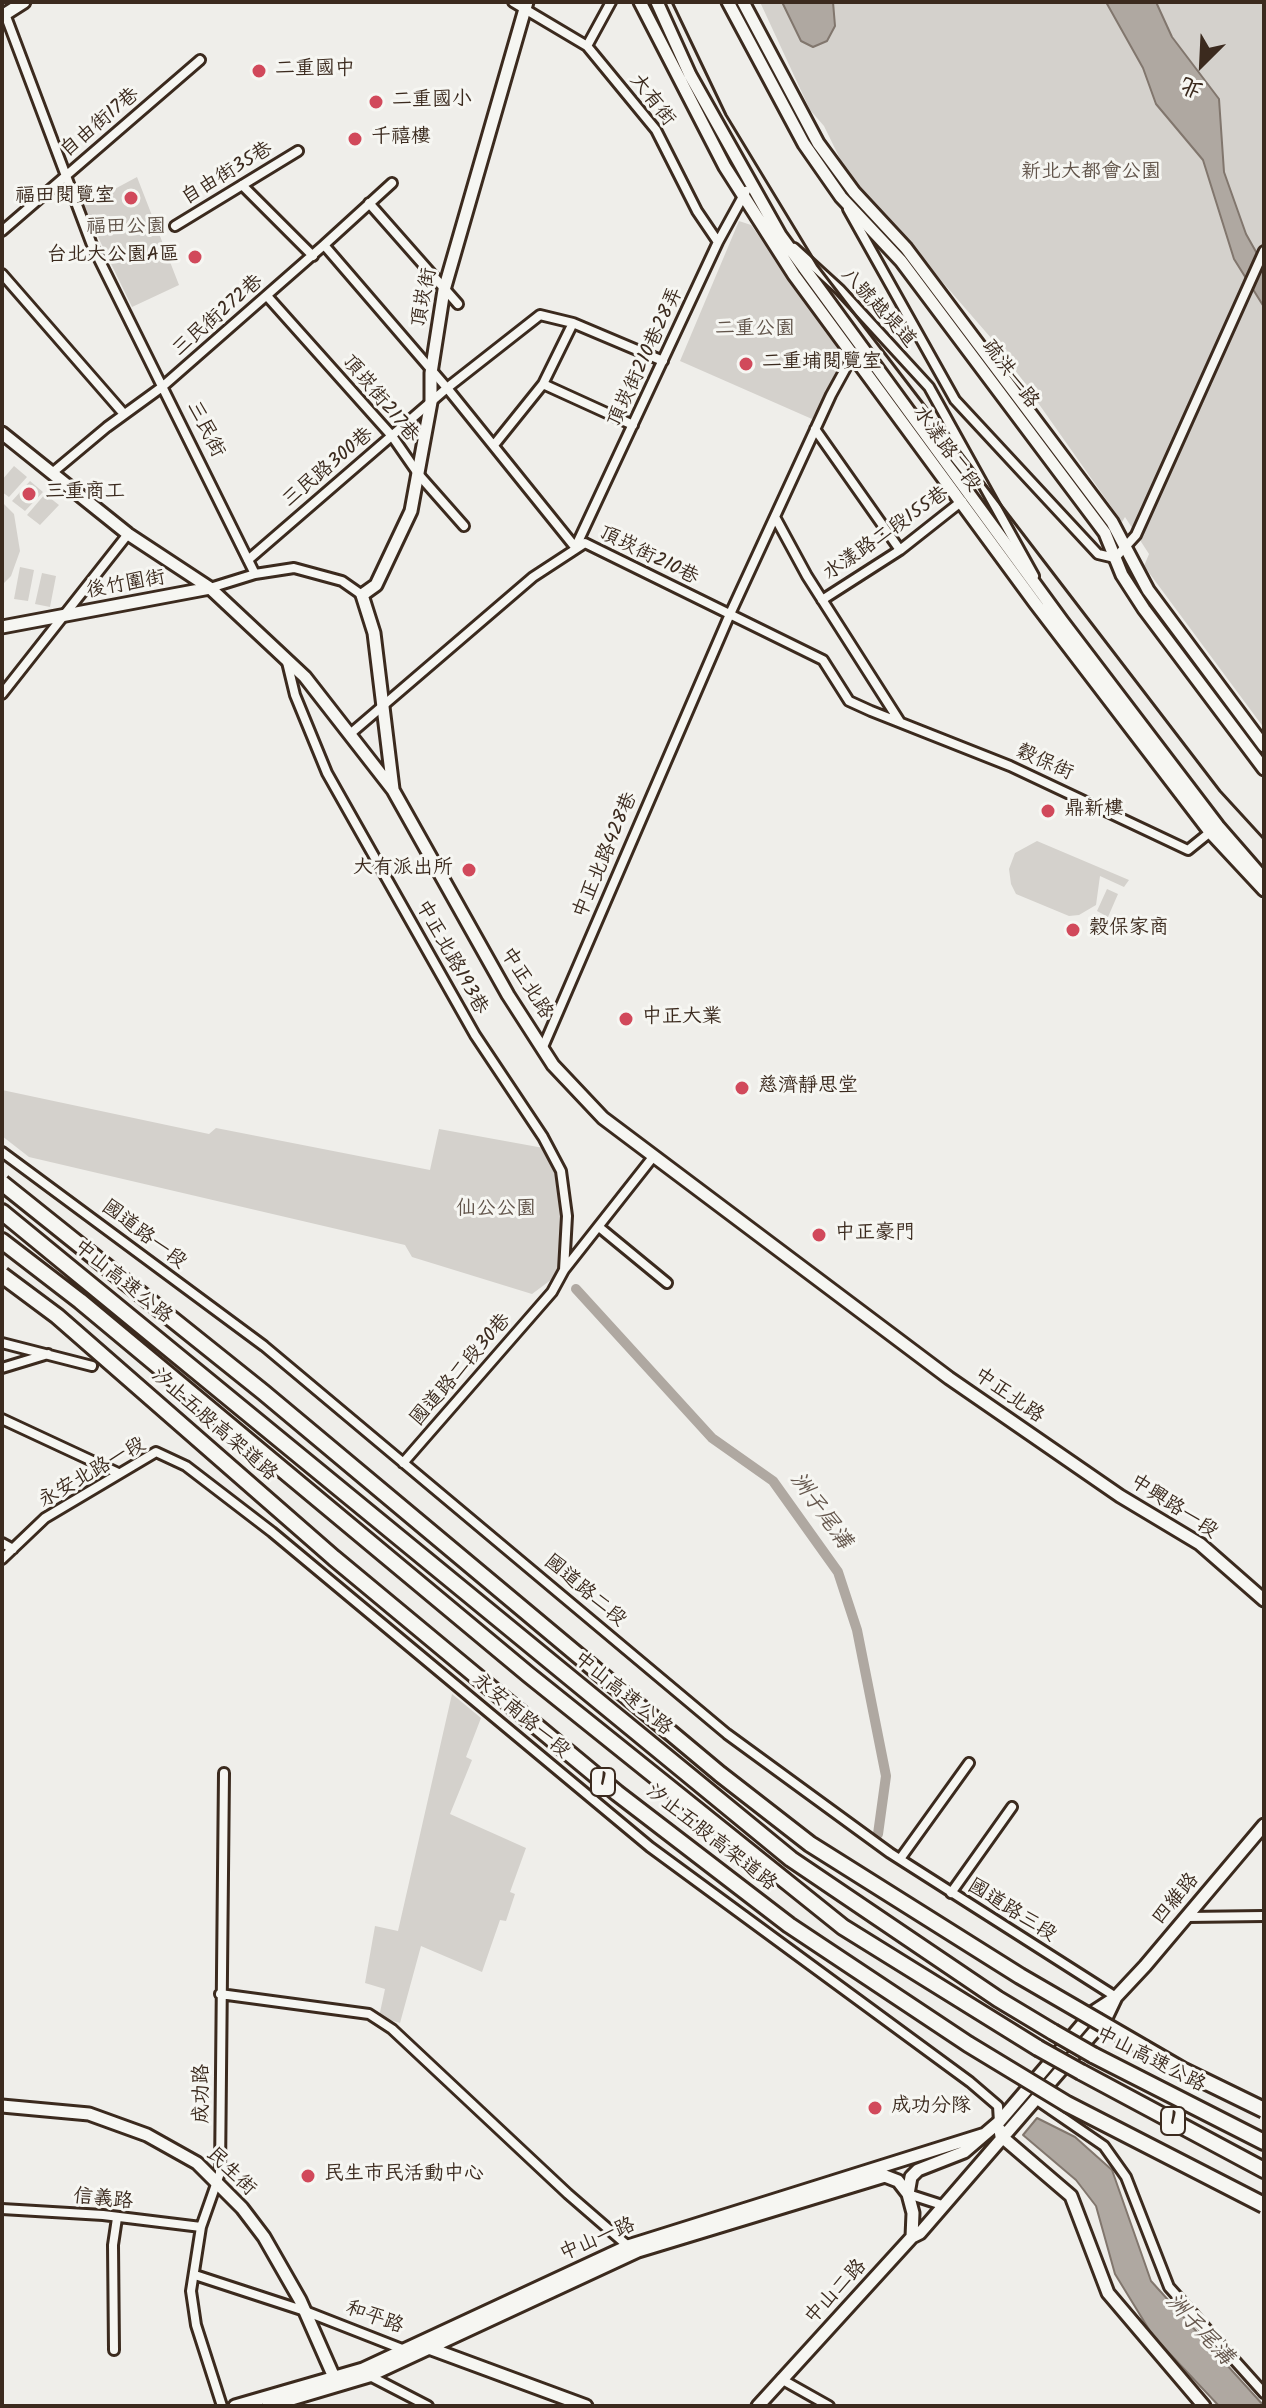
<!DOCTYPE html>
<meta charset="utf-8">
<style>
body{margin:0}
#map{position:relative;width:1266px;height:2408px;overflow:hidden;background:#efeeea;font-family:Kalam,"LXGW WenKai TC",sans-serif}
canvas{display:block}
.frame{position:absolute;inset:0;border:4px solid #3b2a1e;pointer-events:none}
.north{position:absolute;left:1162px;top:24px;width:80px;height:80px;-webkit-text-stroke:6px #f6f6f2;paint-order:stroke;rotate:204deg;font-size:22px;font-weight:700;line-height:32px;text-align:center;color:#3b2a1e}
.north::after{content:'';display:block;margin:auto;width:28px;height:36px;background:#3b2a1e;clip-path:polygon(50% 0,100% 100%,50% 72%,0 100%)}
</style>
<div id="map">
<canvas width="1266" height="2408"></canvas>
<div class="frame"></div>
<div class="north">北</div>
</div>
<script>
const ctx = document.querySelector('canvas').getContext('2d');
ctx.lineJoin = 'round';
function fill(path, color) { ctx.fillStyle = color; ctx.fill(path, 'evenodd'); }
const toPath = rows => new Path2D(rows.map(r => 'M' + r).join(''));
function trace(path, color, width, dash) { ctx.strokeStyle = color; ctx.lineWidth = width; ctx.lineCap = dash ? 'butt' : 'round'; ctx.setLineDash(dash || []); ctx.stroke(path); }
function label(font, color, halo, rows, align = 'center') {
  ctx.font = font + ' Kalam,"LXGW WenKai TC",sans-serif'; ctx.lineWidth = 6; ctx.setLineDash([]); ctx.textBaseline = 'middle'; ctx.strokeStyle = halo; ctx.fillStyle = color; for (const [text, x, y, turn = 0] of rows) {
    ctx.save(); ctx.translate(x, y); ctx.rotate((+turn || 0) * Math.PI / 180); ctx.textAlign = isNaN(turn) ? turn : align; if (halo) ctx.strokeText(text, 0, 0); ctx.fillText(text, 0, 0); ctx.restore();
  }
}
const green = toPath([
 [760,2,1264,2,1264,728,1144,566,1149,554,1125,517,1122,522,998,346,846,171,824,126,810,110],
 [137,177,179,285,132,307,83,206],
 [739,221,751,225,846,359,812,419,680,361],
 [14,466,27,477,9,497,2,492,2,480],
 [30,481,43,492,25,511,12,501],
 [45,494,59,505,40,525,27,515],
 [2,502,14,514,20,551,11,576,2,585],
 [20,567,34,570,28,601,14,599],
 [42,573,56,576,50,607,35,604],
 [1037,841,1129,880,1124,887,1100,876,1096,905,1079,915,1069,916,1016,894,1011,884,1009,869,1015,853],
 [1107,889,1118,894,1108,917,1097,911],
 [2,1090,209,1134,216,1128,430,1170,439,1129,549,1149,568,1201,567,1268,532,1294,412,1257,405,1245,29,1157,2,1136],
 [452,1694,481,1718,466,1757,472,1760,450,1814,526,1848,510,1892,515,1894,506,1921,500,1920,482,1972,421,1946,400,2023,379,2017,385,1989,365,1983,375,1926,398,1931]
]);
const water = toPath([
 [782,2,833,2,835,26,827,41,813,47,801,41,782,2],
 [1106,2,1156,2,1172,37,1219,99,1224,172,1246,234,1264,266,1264,307,1234,259,1203,160,1156,104,1143,68,1106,2],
 [1037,2118,1075,2137,1112,2170,1151,2281,1264,2406,1219,2406,1153,2336,1115,2274,1096,2206,1076,2180,1023,2135,1037,2118]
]);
const canal = toPath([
 [576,1289,712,1438,773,1481,838,1572,857,1630,886,1776,878,1834]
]);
const street = toPath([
 [513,2,587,46,656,130,697,211,718,242],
 [5,14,92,245,255,574],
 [587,46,611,2],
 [242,185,313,256],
 [369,203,458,304],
 [848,209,955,400,1098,554,1115,558,1136,535,1264,251],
 [175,226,298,151],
 [2,231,200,60],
 [324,245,392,183],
 [794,248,840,290,929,387,1034,576],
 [2,274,124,414],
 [267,296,392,436,419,475,464,526],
 [543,384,573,323],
 [815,429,900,550],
 [494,445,543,384,633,425],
 [52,473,107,427,162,387,324,245,447,388,575,547],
 [775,517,807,576,900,722],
 [576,546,718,242,746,191],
 [248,560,447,388,540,315,573,323,663,361],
 [210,588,255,574,294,568,342,581,362,595],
 [822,600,900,550,962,501],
 [287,662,295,695,327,773,475,1035,543,1137,561,1171,567,1216,564,1270],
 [2,694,128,534],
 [350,734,533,577,585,543,823,660,849,701,871,711,1010,766,1188,850,1214,829],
 [543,1047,730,614,831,395,853,355],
 [2,1152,264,1346,727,1734,890,1853,1116,1997],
 [599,1227,667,1283],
 [2,1343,92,1366],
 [2,1368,48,1354],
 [2,1419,118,1473],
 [403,1463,552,1292,564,1270,653,1157],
 [2,1543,13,1549],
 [2,1559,45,1518,156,1452,186,1466,272,1532,650,1847,970,2082,998,2106,999,2122],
 [900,1859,969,1763],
 [951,1893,1012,1807],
 [1187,1917,1264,1916],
 [220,1994,369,2014,392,2029,568,2194,628,2246],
 [1037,2100,1104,2146,1126,2177,1169,2287,1264,2393],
 [908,2194,942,2205],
 [2,2209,103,2215,201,2227],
 [195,2275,305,2311,402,2349],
 [114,2350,113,2245,117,2218],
 [368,2375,428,2406],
 [781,2379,829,2406],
 [222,2406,196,2325,191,2291,201,2227,220,2173,224,1773]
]);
const secondary = toPath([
 [640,2,725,167,794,275,1035,603,1210,832,1264,890],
 [657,2,690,75,780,235,1062,621,1218,826,1264,879],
 [728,2,804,144,841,197,901,261,1105,533,1122,575,1144,609,1264,769],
 [743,2,818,143,854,192,906,248,1112,522,1148,590,1264,746],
 [2,16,24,2],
 [2,433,128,534,210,588,305,677,393,790,508,995,553,1065,603,1118,949,1378,1120,1496,1200,1544,1264,1600],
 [2,627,210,588],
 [393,789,374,633,362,595,376,585,411,511,431,402,431,373,444,290,527,2],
 [2,2106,89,2114,147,2135,197,2163,242,2208,264,2237,300,2300,337,2384],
 [1000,2130,1001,2136,1071,2196,1108,2293,1204,2406],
 [908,2194,911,2177,918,2170,964,2152,999,2122,1093,2012,1116,1997,1145,1966,1264,1825],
 [429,2348,586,2406],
 [235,2406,363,2369,628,2246,985,2134],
 [268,2406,369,2376,638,2251,885,2176,898,2181,908,2194,913,2213,912,2237],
 [758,2406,912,2237,920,2233,1106,2018,1116,1997]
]);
const highway = toPath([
 [2,1212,791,1859,998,1999,1053,2032],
 [2,1241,80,1301,529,1675,843,1927,1038,2048],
 [1093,2055,1264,2142],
 [1081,2072,1264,2170]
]);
const rail = toPath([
 [672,2,726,115,817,265,1220,791,1264,839]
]);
const highwayBridge = toPath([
 [2,1183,263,1392,720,1774,810,1844,1020,1976,1182,2070,1264,2110],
 [2,1275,57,1316,334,1558,617,1793,789,1925,968,2044,1067,2104,1264,2205],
 [1053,2032,1093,2055],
 [1038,2048,1081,2072]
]);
const markers = [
 [259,71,8,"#d1495b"],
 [376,102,8,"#d1495b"],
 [355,139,8,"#d1495b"],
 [131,198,8,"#d1495b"],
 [195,257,8,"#d1495b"],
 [746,364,8,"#d1495b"],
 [29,494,8,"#d1495b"],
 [1048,811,8,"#d1495b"],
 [469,870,8,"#d1495b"],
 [1073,930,8,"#d1495b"],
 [626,1019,8,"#d1495b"],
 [742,1088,8,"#d1495b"],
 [819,1235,8,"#d1495b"],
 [875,2108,8,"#d1495b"],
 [308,2176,8,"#d1495b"]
];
const shields = [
 [603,1782,24],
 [1173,2121,24]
];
const shieldNames = [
 ["1",603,1782],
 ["1",1173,2121]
];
const poiNames = [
 ["二重國中",275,71],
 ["二重國小",392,102],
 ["千禧樓",371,139],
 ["福田閱覽室",115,198,"right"],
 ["台北大公園A區",179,257,"right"],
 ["二重埔閱覽室",762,364],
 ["三重商工",45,494],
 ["鼎新樓",1064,811],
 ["大有派出所",453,870,"right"],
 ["穀保家商",1089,930],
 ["中正大業",642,1019],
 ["慈濟靜思堂",758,1088],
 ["中正豪門",835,1235],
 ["成功分隊",891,2108],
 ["民生市民活動中心",324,2176]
];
const streetNames = [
 ["大有街",651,101,52],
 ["自由街17巷",101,124,-40],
 ["自由街35巷",228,175,-31],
 ["頂崁街",426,298,-79],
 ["八號越堤道",877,309,47],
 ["三民街272巷",219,317,-41],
 ["頂崁街210巷28弄",647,358,-65],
 ["疏洪一路",1009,375,53],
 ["頂崁街217巷",379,400,50],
 ["三民街",204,430,63],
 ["水漾路二段",945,450,54],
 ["三民路300巷",329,469,-40],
 ["水漾路二段155巷",887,535,-35],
 ["頂崁街210巷",648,557,26],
 ["後竹圍街",126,586,-10],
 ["穀保街",1044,764,24],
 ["中正北路428巷",607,856,-67],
 ["中正北路193巷",450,958,61],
 ["中正北路",525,984,58],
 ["國道路一段",143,1236,37],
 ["中山高速公路",122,1283,39],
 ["國道路二段30巷",462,1371,-49],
 ["中正北路",1008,1397,35],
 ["汐止五股高架道路",213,1426,41],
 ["永安北路一段",93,1474,-30],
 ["中興路一段",1173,1508,33],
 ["國道路二段",584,1592,40],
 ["中山高速公路",622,1695,39],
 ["永安南路一段",520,1717,40],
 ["汐止五股高架道路",710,1839,38],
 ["四維路",1177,1900,-50],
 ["國道路三段",1011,1912,32],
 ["中山高速公路",1150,2061,27],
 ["成功路",204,2094,-90],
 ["民生街",230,2173,44],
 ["信義路",103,2201,6],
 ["中山一路",598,2241,-23],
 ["中山二路",837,2293,-47],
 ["和平路",374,2319,20]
];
const parkNames = [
 ["新北大都會公園",1091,174],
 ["福田公園",126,229],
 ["二重公園",755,331],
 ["仙公公園",496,1211]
];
const waterNames = [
 ["洲子尾溝",819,1512,54],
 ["洲子尾溝",1198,2331,47]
];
fill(green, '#d4d1cc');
fill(water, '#afa8a1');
trace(water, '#81766d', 2);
trace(canal, '#afa8a1', 10);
trace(street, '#3b2a1e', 14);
trace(secondary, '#3b2a1e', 17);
trace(highway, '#3b2a1e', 20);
trace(street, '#f6f6f2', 8);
trace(secondary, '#f6f6f2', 11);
trace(highway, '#f6f6f2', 14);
trace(rail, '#3b2a1e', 3);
trace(highwayBridge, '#3b2a1e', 20, []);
trace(highwayBridge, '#f6f6f2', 14);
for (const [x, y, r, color] of markers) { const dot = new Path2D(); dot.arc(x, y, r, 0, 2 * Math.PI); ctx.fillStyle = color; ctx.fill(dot); trace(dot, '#f6f6f2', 3); }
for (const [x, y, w] of shields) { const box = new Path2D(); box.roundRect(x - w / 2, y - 14, w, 28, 6); ctx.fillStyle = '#f6f6f2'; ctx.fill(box); trace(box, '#3b2a1e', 2); }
label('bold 18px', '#3b2a1e', null, shieldNames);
label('20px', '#3b2a1e', '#f6f6f2', poiNames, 'left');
label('20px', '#3b2a1e', '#f6f6f2', streetNames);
label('20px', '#61544a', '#f6f6f2', parkNames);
label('italic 22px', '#64564c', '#f6f6f2', waterNames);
</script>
